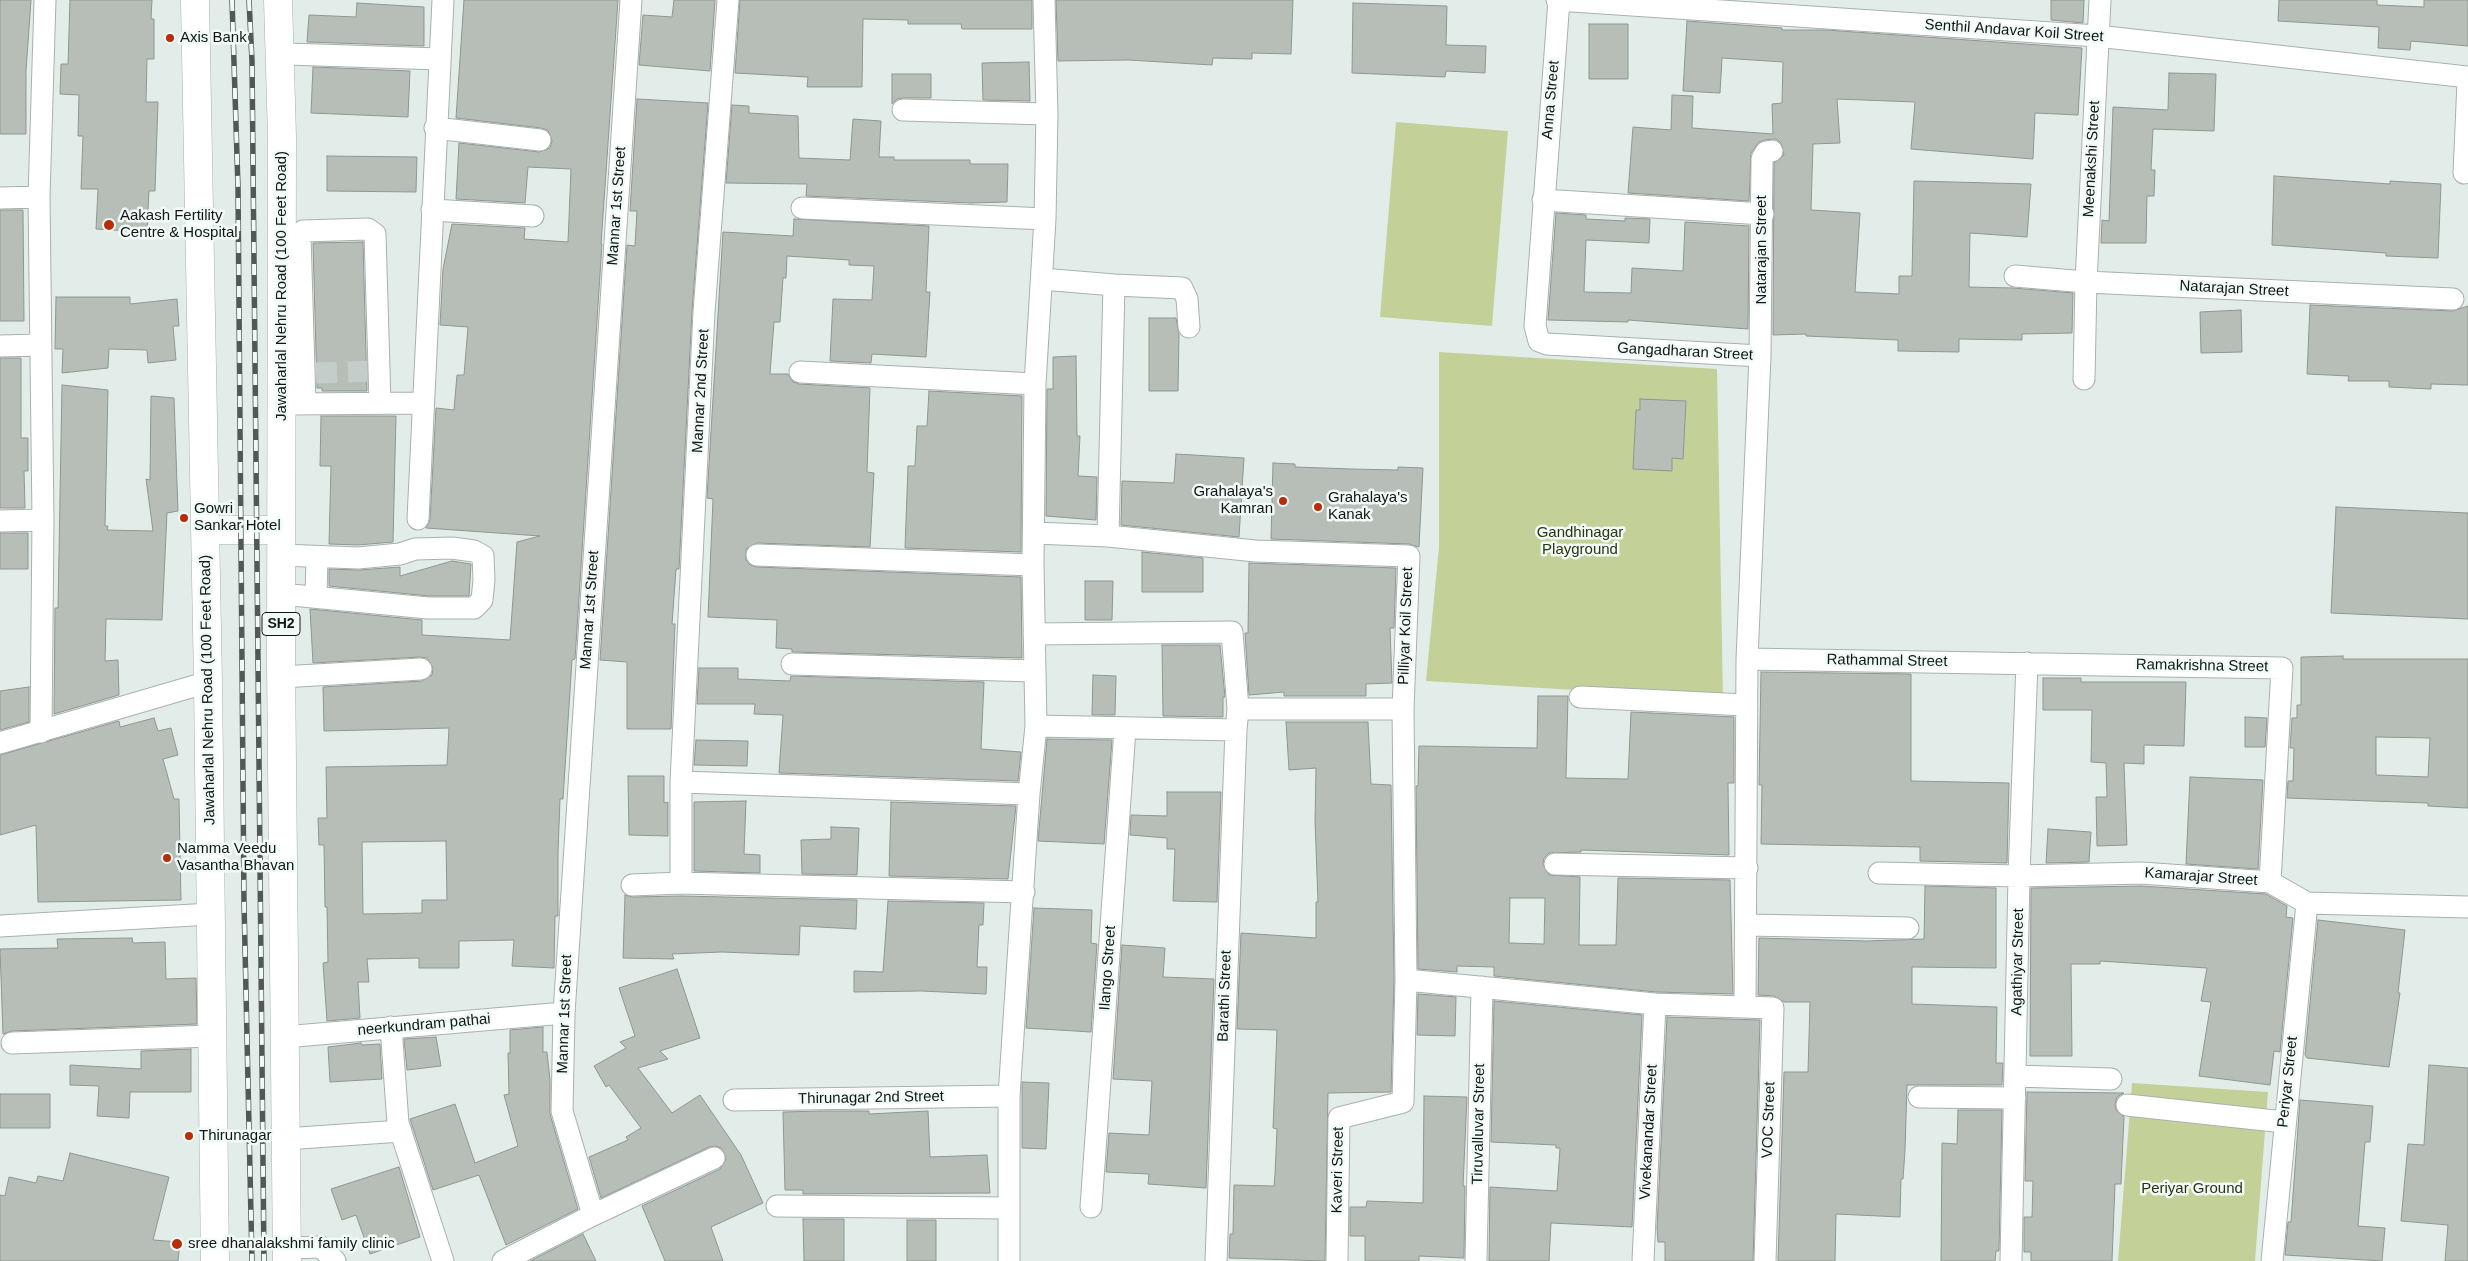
<!DOCTYPE html>
<style>
body{margin:0}
canvas{display:block;background:#e2edea}
</style>
<canvas width="2468" height="1261"></canvas>
<script>
const ctx = document.querySelector('canvas').getContext('2d');
ctx.lineJoin = 'round';
function fill(path, color) { ctx.fillStyle = color; ctx.fill(path, 'evenodd'); }
const toPath = rows => new Path2D(rows.map(r => 'M' + r).join(''));
function trace(path, color, width, dash) { ctx.strokeStyle = color; ctx.lineWidth = width; ctx.lineCap = dash ? 'butt' : 'round'; ctx.setLineDash(dash || []); ctx.stroke(path); }
function label(font, color, halo, rows, align = 'center') {
  ctx.font = font + ' Arial,sans-serif'; ctx.lineWidth = 5; ctx.setLineDash([]); ctx.textBaseline = 'middle'; ctx.strokeStyle = halo; ctx.fillStyle = color; for (const [text, x, y, turn = 0] of rows) {
    ctx.save(); ctx.translate(x, y); ctx.rotate((+turn || 0) * Math.PI / 180); ctx.textAlign = isNaN(turn) ? turn : align; if (halo) ctx.strokeText(text, 0, 0); ctx.fillText(text, 0, 0); ctx.restore();
  }
}
const green = toPath([
 [1396,122,1508,131,1492,326,1380,317],
 [1439,352,1717,369,1723,699,1426,681,1439,547],
 [2132,1083,2268,1092,2255,1261,2118,1261]
]);
const building = toPath([
 [0,0,31,0,26,71,26,134,0,134,0,0],
 [70,0,152,0,151,19,154,19,154,59,147,59,146,102,158,102,155,191,149,191,147,232,96,229,98,189,81,189,83,136,78,136,79,95,60,94,61,64,68,64,70,0],
 [464,0,618,0,601,244,602,244,575,659,572,660,563,799,560,799,558,853,558,916,555,916,554,968,512,966,514,940,459,941,459,968,419,968,419,958,367,959,369,982,358,982,360,1018,327,1021,323,963,328,962,327,907,325,907,324,845,319,845,318,818,327,818,326,767,447,765,449,728,324,731,323,687,422,681,432,675,433,668,427,658,420,657,313,663,310,609,422,620,422,635,510,640,517,542,540,536,426,528,430,520,436,408,454,410,457,375,464,375,468,327,440,325,443,269,452,224,525,228,524,239,568,242,571,169,528,167,525,203,456,199,459,143,539,152,550,148,552,141,548,130,541,128,456,118,464,0],
 [446,841,447,900,422,900,422,913,363,914,362,842,446,841],
 [674,0,715,0,710,71,639,65,643,15,672,17,674,0],
 [740,0,1032,0,1032,29,962,29,961,24,908,24,908,20,863,19,862,87,807,87,808,77,735,73,740,0],
 [1056,0,1293,0,1291,54,1252,53,1252,59,1213,58,1212,65,1128,60,1058,61,1056,0],
 [2051,0,2084,0,2083,23,2051,20,2051,0],
 [2279,0,2377,0,2377,5,2424,7,2424,0,2468,0,2468,46,2411,41,2410,50,2378,48,2379,27,2278,21,2279,0],
 [357,3,424,7,424,46,307,42,309,15,356,17,357,3],
 [1353,3,1447,6,1446,45,1486,46,1485,73,1446,71,1445,77,1352,73,1353,3],
 [1687,21,1782,28,1782,30,1826,30,2082,48,2078,115,2035,113,2033,159,1911,149,1915,102,1837,99,1840,143,1813,144,1811,210,1860,213,1855,292,1899,294,1899,276,1912,276,1914,181,2031,184,2027,237,1970,233,1969,287,2013,288,2073,293,2072,333,2022,334,2022,340,1959,339,1959,352,1898,351,1898,340,1806,336,1806,334,1773,335,1774,163,1784,155,1781,143,1776,139,1764,140,1759,142,1751,153,1749,201,1628,193,1633,127,1671,130,1672,95,1693,96,1692,128,1773,134,1772,104,1782,103,1783,62,1722,58,1720,93,1683,91,1687,21],
 [1589,24,1628,24,1628,79,1589,79,1589,24],
 [1029,62,1030,101,983,100,982,63,1029,62],
 [313,67,410,71,408,117,311,113,313,67],
 [2169,73,2216,74,2214,131,2153,129,2151,170,2155,170,2154,196,2147,196,2146,243,2101,243,2102,220,2109,221,2113,107,2168,110,2169,73],
 [892,74,931,74,931,98,903,98,897,99,892,104,892,74],
 [637,99,708,103,692,311,679,569,676,569,672,624,675,624,671,729,627,729,627,662,600,660,627,245,635,246,637,211,630,211,637,99],
 [732,105,749,106,749,113,798,116,799,158,850,160,853,119,881,121,879,157,894,157,894,160,970,160,970,164,1008,164,1007,202,971,203,806,196,807,184,726,183,732,105],
 [327,156,417,157,416,192,327,191,327,156],
 [2274,176,2390,184,2390,181,2441,184,2438,258,2386,256,2386,253,2272,245,2274,176],
 [0,210,23,210,24,321,0,321,0,210],
 [1556,213,1586,215,1586,219,1625,221,1625,218,1650,219,1649,243,1586,240,1584,292,1631,293,1632,268,1683,271,1685,222,1749,226,1748,329,1628,320,1628,322,1548,320,1556,213],
 [794,219,929,226,926,292,930,292,926,357,872,354,871,363,830,361,833,299,872,300,874,266,849,265,849,260,787,256,786,278,783,278,780,322,774,322,770,374,788,374,793,382,799,384,870,388,867,472,874,473,870,547,757,543,746,549,746,560,750,565,757,567,1021,577,1022,658,792,652,792,649,776,648,777,620,708,617,713,499,707,498,723,232,793,236,794,219],
 [363,242,367,391,322,391,322,388,317,388,313,243,363,242],
 [56,297,130,297,130,304,177,299,179,326,173,326,176,360,148,363,147,350,109,349,108,368,62,373,63,349,55,349,56,297],
 [2310,305,2452,311,2468,306,2468,385,2431,384,2431,389,2389,387,2389,381,2348,381,2349,376,2307,374,2310,305],
 [2241,310,2242,352,2201,353,2200,312,2241,310],
 [1149,318,1176,318,1179,334,1178,391,1149,391,1149,318],
 [1076,356,1077,436,1080,436,1078,476,1097,477,1096,520,1046,516,1047,389,1053,389,1053,357,1076,356],
 [0,358,21,358,21,438,28,438,28,471,24,471,25,508,0,508,0,358],
 [62,385,108,390,105,526,108,526,107,530,153,531,146,479,150,480,151,396,174,398,178,511,167,513,162,620,106,619,105,661,118,660,119,695,54,714,55,608,58,608,62,385],
 [929,391,1022,396,1021,552,905,548,908,466,915,466,917,426,927,426,929,391],
 [1640,399,1686,401,1683,459,1672,458,1672,471,1633,469,1636,410,1640,410,1640,399],
 [321,416,396,416,393,542,358,545,329,544,331,466,320,466,321,416],
 [1176,454,1244,458,1239,537,1121,525,1122,481,1174,483,1176,454],
 [1273,463,1295,464,1295,467,1352,469,1398,470,1398,467,1423,468,1419,547,1409,544,1271,539,1273,463],
 [2336,507,2468,513,2468,619,2331,613,2336,507],
 [0,533,28,533,28,569,0,569,0,533],
 [1142,552,1203,558,1203,592,1142,592,1142,552],
 [452,561,471,564,469,596,429,596,329,586,329,569,359,570,400,567,400,576,452,561],
 [1249,563,1396,568,1394,628,1390,628,1392,683,1366,684,1366,696,1284,696,1284,692,1249,695,1245,633,1248,633,1249,563],
 [1085,581,1113,581,1112,620,1085,620,1085,581],
 [1162,645,1220,645,1225,697,1223,697,1223,717,1163,716,1162,645],
 [2343,656,2343,659,2468,659,2468,808,2428,806,2428,803,2287,798,2288,781,2293,781,2294,748,2290,748,2292,718,2297,718,2297,705,2301,705,2301,657,2343,656],
 [2376,737,2430,738,2428,777,2376,775,2376,737],
 [699,668,738,668,738,679,790,681,791,676,984,682,981,749,1021,752,1018,781,779,773,783,715,754,714,755,704,697,704,699,668],
 [1761,672,1911,674,1911,781,2009,783,2007,863,1920,861,1920,847,1761,844,1762,785,1759,785,1761,672],
 [1093,675,1116,676,1115,715,1092,715,1093,675],
 [2043,678,2081,678,2081,682,2186,682,2184,746,2144,745,2144,764,2124,763,2127,845,2097,846,2096,797,2107,797,2106,763,2091,762,2092,710,2043,710,2043,678],
 [29,687,29,722,0,730,0,691,29,687],
 [1538,696,1568,696,1566,778,1628,779,1631,712,1734,717,1734,783,1728,783,1729,855,1581,850,1581,852,1549,853,1544,858,1543,864,1549,875,1580,877,1579,945,1616,945,1618,878,1730,880,1733,994,1656,992,1494,976,1494,967,1457,966,1457,972,1418,969,1416,786,1418,786,1419,746,1537,748,1538,696],
 [1510,898,1545,898,1544,944,1509,943,1510,898],
 [2245,717,2267,718,2265,747,2245,747,2245,717],
 [154,718,158,731,171,728,178,755,163,759,174,799,179,799,181,900,38,902,36,825,0,835,0,755,119,721,120,727,154,718],
 [1286,722,1368,722,1371,784,1391,785,1394,980,1391,1092,1328,1093,1325,1261,1229,1258,1230,1234,1233,1234,1234,1185,1274,1186,1275,1174,1277,1129,1273,1128,1277,1030,1237,1029,1241,933,1316,938,1316,902,1318,902,1315,821,1316,768,1289,770,1286,722],
 [1047,739,1112,740,1104,844,1038,841,1047,739],
 [696,740,748,741,747,766,694,765,696,740],
 [628,776,664,776,664,803,668,802,668,836,629,835,628,776],
 [2190,777,2263,780,2258,869,2186,864,2190,777],
 [1167,792,1221,792,1217,902,1173,901,1175,849,1167,849,1167,838,1130,835,1131,815,1167,816,1167,792],
 [746,801,744,854,760,855,760,873,694,871,694,802,746,801],
 [891,802,1016,806,1008,879,889,876,891,802],
 [831,827,859,828,857,875,802,874,801,840,831,839,831,827],
 [2048,829,2091,832,2089,862,2046,863,2048,829],
 [1925,886,1996,888,1996,968,1912,967,1912,1004,1997,1007,1996,1063,2003,1063,2002,1085,1907,1085,1905,1150,1903,1179,1901,1179,1900,1217,1836,1214,1835,1261,1778,1261,1784,1072,1808,1072,1810,1002,1784,1002,1774,996,1758,995,1759,938,1867,941,1924,939,1925,886],
 [2141,886,2266,894,2287,906,2286,917,2293,918,2280,1052,2274,1051,2270,1085,2199,1076,2211,1002,2201,1001,2207,968,2100,961,2100,964,2071,964,2072,1056,2030,1056,2031,888,2141,886],
 [625,895,633,897,681,896,857,900,856,929,800,926,799,955,722,952,672,954,674,959,623,958,625,895],
 [888,901,984,903,983,925,979,925,977,967,987,967,986,994,921,991,854,992,854,971,883,972,888,901],
 [1034,908,1092,910,1091,943,1097,944,1091,1032,1026,1028,1034,908],
 [2318,920,2405,930,2398,993,2400,993,2389,1067,2307,1058,2305,1055,2318,920],
 [132,938,133,943,165,942,166,979,196,978,197,1024,12,1031,3,1034,0,949,58,948,57,939,132,938],
 [1122,945,1165,948,1163,977,1214,979,1206,1188,1148,1184,1149,1174,1106,1172,1109,1133,1149,1135,1152,1081,1113,1079,1122,945],
 [677,969,700,1038,660,1051,668,1059,638,1068,672,1113,700,1095,741,1155,763,1203,711,1227,723,1261,665,1261,642,1206,720,1169,726,1159,721,1148,716,1146,709,1147,601,1198,589,1157,628,1140,626,1137,641,1128,609,1085,606,1087,594,1066,626,1048,620,1042,635,1036,619,988,677,969],
 [1418,994,1456,997,1455,1036,1417,1035,1418,994],
 [1494,1001,1642,1015,1632,1227,1551,1223,1549,1261,1489,1261,1489,1258,1490,1187,1557,1191,1560,1148,1556,1148,1556,1145,1491,1142,1494,1001],
 [1667,1017,1760,1020,1753,1261,1665,1261,1665,1242,1658,1242,1657,1228,1667,1017],
 [543,1027,543,1052,547,1052,550,1080,550,1114,578,1209,506,1245,479,1175,433,1190,410,1119,455,1104,475,1163,518,1146,504,1095,509,1094,508,1053,510,1053,510,1030,543,1027],
 [436,1037,441,1066,407,1070,404,1039,436,1037],
 [361,1043,362,1045,380,1044,382,1079,330,1082,328,1047,361,1043],
 [191,1049,191,1092,130,1092,129,1118,97,1116,99,1086,70,1085,70,1065,141,1069,141,1051,191,1049],
 [2429,1065,2468,1068,2468,1261,2445,1261,2448,1225,2401,1221,2408,1144,2424,1145,2429,1065],
 [1022,1082,1049,1083,1046,1149,1022,1148,1022,1082],
 [2027,1092,2124,1093,2117,1097,2115,1104,2116,1110,2124,1117,2121,1184,2115,1184,2112,1261,2031,1261,2031,1252,2024,1252,2024,1217,2032,1217,2033,1181,2025,1181,2027,1092],
 [0,1094,50,1094,50,1128,0,1128,0,1094],
 [1424,1096,1467,1097,1463,1186,1465,1186,1464,1258,1419,1256,1419,1261,1365,1261,1365,1236,1350,1236,1350,1207,1366,1207,1367,1201,1423,1203,1424,1096],
 [2300,1100,2373,1106,2370,1142,2365,1142,2358,1226,2385,1228,2382,1261,2285,1255,2288,1222,2291,1222,2300,1100],
 [1958,1110,2002,1110,1999,1251,1996,1251,1995,1261,1941,1261,1942,1143,1957,1144,1958,1110],
 [820,1111,869,1111,869,1114,928,1111,930,1157,987,1155,990,1193,803,1194,803,1190,785,1190,783,1112,820,1111],
 [70,1153,169,1177,153,1240,180,1242,178,1261,0,1261,0,1195,5,1196,9,1177,36,1183,38,1176,63,1181,70,1153],
 [399,1167,420,1237,370,1254,356,1215,342,1220,331,1189,399,1167],
 [803,1219,844,1219,844,1261,804,1261,803,1219],
 [907,1220,936,1220,936,1261,907,1261,907,1220],
 [583,1234,596,1261,530,1261,583,1234]
]);
const minorTunnel = toPath([
 [316,373,373,371]
]);
const minor = toPath([
 [1557,0,2097,36,2468,77],
 [1559,0,1535,326,1539,341,1547,344,1760,356,1747,659,1745,1006],
 [280,50,287,54,440,59],
 [903,110,1047,114],
 [435,128,540,140],
 [2464,173,2468,82],
 [0,198,39,197],
 [1543,200,1763,214],
 [802,208,1045,219],
 [432,210,533,216],
 [2015,276,2086,282,2453,299],
 [1042,279,1114,285,1182,288,1187,299,1189,327],
 [0,346,40,345],
 [1760,356,1762,159,1766,152,1772,151],
 [800,372,1035,384],
 [2084,379,2086,282,2100,0],
 [292,404,423,403],
 [305,404,300,235,303,231,368,229,375,234,380,403],
 [418,519,443,0],
 [0,521,43,520],
 [1034,533,1108,536,1256,551,1409,556,1403,709,1406,980,1403,1102,1339,1118,1337,1261],
 [1108,536,1114,285],
 [757,555,1033,565],
 [281,594,428,608,474,608,482,600,484,580,483,556,474,551,452,548,415,549,400,554,358,558,281,555],
 [316,596,317,557],
 [1034,634,1232,632,1238,709],
 [1747,659,2282,668,2270,882],
 [792,664,1034,671],
 [281,677,421,669],
 [1580,697,1746,705],
 [1036,726,1236,730,1238,709,1403,709],
 [41,732,43,520,39,197,45,0],
 [0,743,208,682],
 [681,782,1029,794],
 [1555,864,1747,868],
 [1879,873,2019,876,2141,873,2270,882,2307,903,2468,907],
 [681,883,681,782,704,312,728,0],
 [632,885,681,883,1024,892],
 [1747,925,1908,928],
 [0,926,211,914],
 [1406,980,1655,1004,1773,1008,1765,1261],
 [391,1027,398,1123,443,1261],
 [284,1037,564,1013],
 [12,1043,211,1036],
 [2016,1076,2111,1079],
 [1919,1097,2015,1098],
 [734,1100,1009,1096],
 [2127,1105,2284,1122],
 [285,1139,401,1131],
 [777,1206,1009,1208],
 [1091,1207,1125,729],
 [593,1215,562,1111,564,1013,631,0],
 [287,1248,321,1247,335,1261],
 [503,1261,593,1215,714,1158],
 [1009,1261,1009,1096,1029,794,1036,726,1033,565,1035,384,1045,219,1047,114,1044,0],
 [1216,1261,1236,730],
 [1476,1261,1482,987],
 [1643,1261,1655,1004],
 [2011,1261,2019,876,2027,663],
 [2272,1261,2307,903]
]);
const major = toPath([
 [195,0,208,682,215,1261],
 [278,0,282,137,281,664,287,1261],
 [205,530,281,530]
]);
const rail = toPath([
 [232,0,238,187,244,902,252,1261],
 [249,0,252,61,264,1261]
]);
const markers = [
 [170,38,5,"#b72c0a"],
 [109,225,6,"#b72c0a"],
 [1283,501,5,"#b72c0a"],
 [1318,507,5,"#b72c0a"],
 [184,518,5,"#b72c0a"],
 [167,858,5,"#b72c0a"],
 [189,1136,5,"#b72c0a"],
 [177,1244,6,"#b72c0a"]
];
const shields = [
 [281,624,38]
];
const shieldNames = [
 ["SH2",281,624]
];
const streetNames = [
 ["Senthil Andavar Koil Street",2014,31,4],
 ["Anna Street",1551,100,-85],
 ["Meenakshi Street",2092,159,-87],
 ["Mannar 1st Street",617,206,-86],
 ["Natarajan Street",1762,250,-90],
 ["Jawaharlal Nehru Road (100 Feet Road)",282,286,-90],
 ["Natarajan Street",2234,289,3],
 ["Gangadharan Street",1685,352,3],
 ["Mannar 2nd Street",701,391,-87],
 ["Mannar 1st Street",590,610,-86],
 ["Pilliyar Koil Street",1406,626,-88],
 ["Rathammal Street",1887,661,1],
 ["Ramakrishna Street",2202,666,1],
 ["Jawaharlal Nehru Road (100 Feet Road)",208,690,-91],
 ["Kamarajar Street",2201,877,4],
 ["Agathiyar Street",2018,962,-89],
 ["Ilango Street",1108,968,-86],
 ["Barathi Street",1225,996,-88],
 ["Mannar 1st Street",565,1014,-88],
 ["neerkundram pathai",424,1025,-5],
 ["Periyar Street",2288,1082,-84],
 ["Thirunagar 2nd Street",871,1098,-1],
 ["VOC Street",1769,1120,-88],
 ["Tiruvalluvar Street",1479,1124,-89],
 ["Vivekanandar Street",1649,1132,-87],
 ["Kaveri Street",1338,1170,-89]
];
const poiNames = [
 ["Axis Bank",180,38],
 ["Aakash Fertility",120,216],
 ["Centre & Hospital",120,233],
 ["Grahalaya's",1273,492,"right"],
 ["Kamran",1273,509,"right"],
 ["Grahalaya's",1328,498],
 ["Kanak",1328,515],
 ["Gowri",194,509],
 ["Sankar Hotel",194,526],
 ["Namma Veedu",177,849],
 ["Vasantha Bhavan",177,866],
 ["Thirunagar",199,1136],
 ["sree dhanalakshmi family clinic",188,1244]
];
const parkNames = [
 ["Gandhinagar",1580,533],
 ["Playground",1580,550],
 ["Periyar Ground",2192,1189]
];
fill(green, '#c3d199');
fill(building, '#b6beb7');
trace(building, '#909790', 1);
trace(minorTunnel, '#c3cdca', 21, [21, 11]);
trace(minor, '#a7b2af', 23);
trace(major, '#a7b2af', 29);
trace(minor, '#fff', 21);
trace(major, '#fff', 28);
trace(rail, '#525857', 5.5);
trace(rail, '#f0fbf7', 4, [11]);
for (const [x, y, r, color] of markers) { const dot = new Path2D(); dot.arc(x, y, r, 0, 2 * Math.PI); ctx.fillStyle = color; ctx.fill(dot); trace(dot, '#f0fbf7', 2); }
for (const [x, y, w] of shields) { const box = new Path2D(); box.roundRect(x - w / 2, y - 11.5, w, 23, 4); ctx.fillStyle = '#f0fbf7'; ctx.fill(box); trace(box, '#121615', 1); }
label('bold 14px', '#121615', null, shieldNames);
label('15px', '#121615', '#f0fbf7', streetNames);
label('15px', '#121615', '#f0fbf7', poiNames, 'left');
label('15px', '#2c3311', '#f0fbf7', parkNames);
</script>
